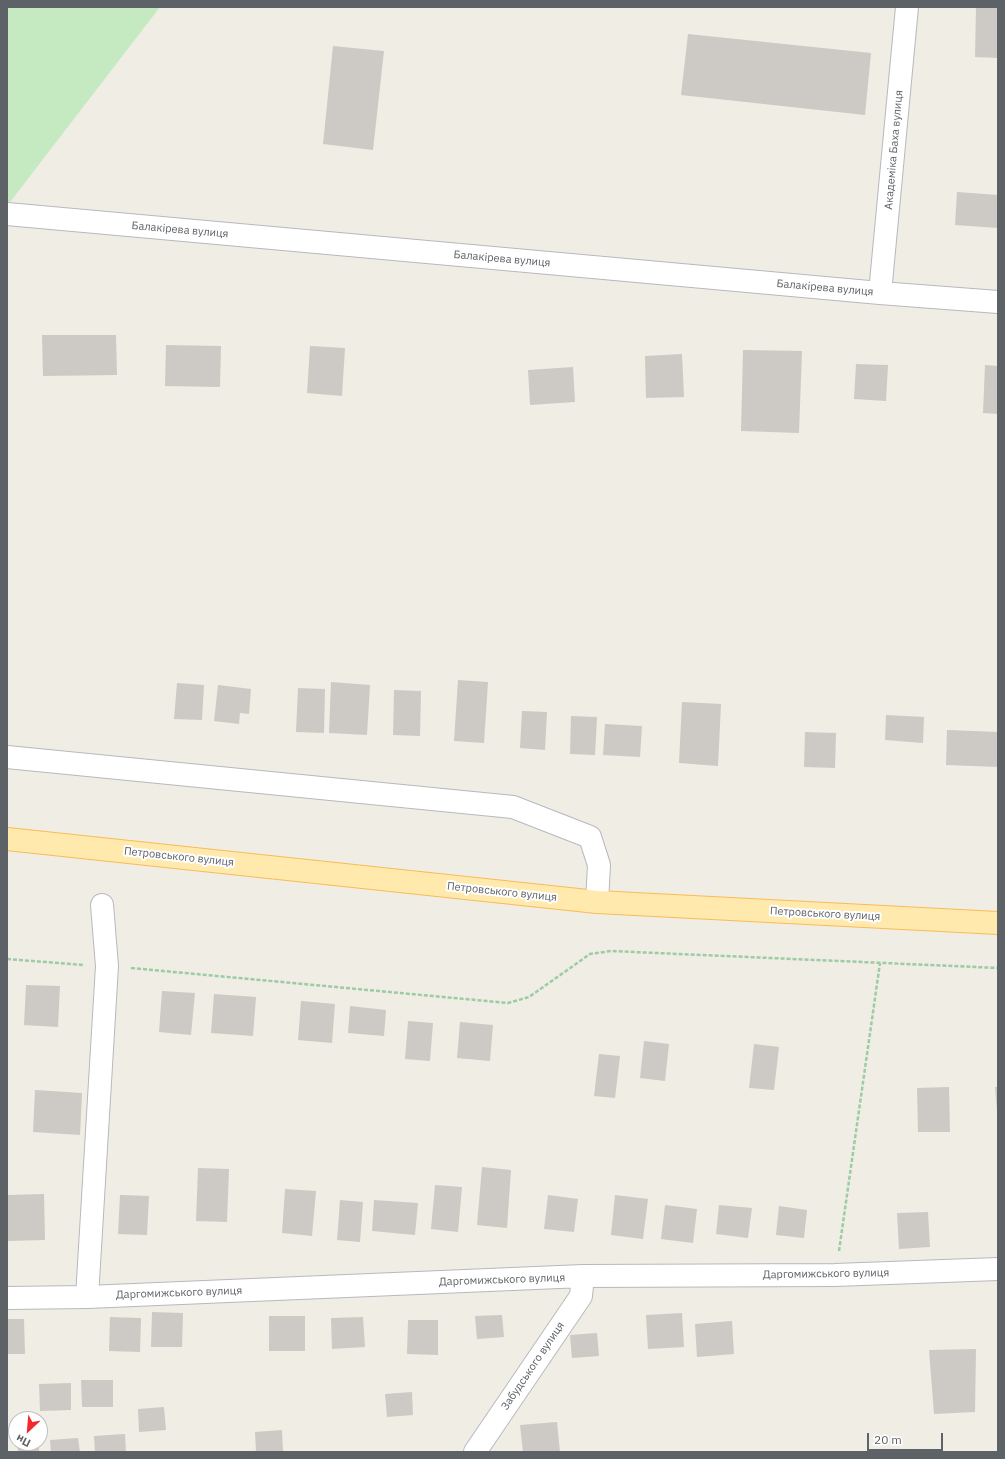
<!DOCTYPE html>
<meta charset="utf-8">
<style>
body{margin:0}
#map{position:relative;width:1005px;height:1459px;overflow:hidden;background:#f0ede5;font-family:"IBM Plex Sans",sans-serif}
canvas{display:block}
.frame{position:absolute;inset:0;border:8px solid #5d6267;pointer-events:none}
.north{position:absolute;left:8px;top:1411px;width:40px;height:40px;box-sizing:border-box;background:#fff;border:1px solid #bec0c2;border-radius:50%;rotate:206deg;font-size:11px;font-weight:700;line-height:16px;text-align:center;color:#5d6267}
.north::after{content:'';display:block;margin:auto;width:14px;height:18px;background:#f2292d;clip-path:polygon(50% 0,100% 100%,50% 72%,0 100%)}
.scale{position:absolute;left:867px;top:1433px;width:76px;height:18px;box-sizing:border-box;border:2px solid #5d6267;border-top:0;padding-left:5px;font-size:12px;line-height:14px;white-space:nowrap;color:#5d6267;-webkit-text-stroke:3px #fff;paint-order:stroke}
</style>
<div id="map">
<canvas width="1005" height="1459"></canvas>
<div class="frame"></div>
<div class="north">Пн</div>
<div class="scale">20 m</div>
</div>
<script>
const ctx = document.querySelector('canvas').getContext('2d');
ctx.lineJoin = 'round';
function fill(path, color) { ctx.fillStyle = color; ctx.fill(path, 'evenodd'); }
const toPath = rows => new Path2D(rows.map(r => 'M' + r).join(''));
function trace(path, color, width, dash) { ctx.strokeStyle = color; ctx.lineWidth = width; ctx.lineCap = dash ? 'butt' : 'round'; ctx.setLineDash(dash || []); ctx.stroke(path); }
function label(font, color, halo, rows, align = 'center') {
  ctx.font = font + ' "IBM Plex Sans",sans-serif'; ctx.lineWidth = 4; ctx.setLineDash([]); ctx.textBaseline = 'middle'; ctx.strokeStyle = halo; ctx.fillStyle = color; for (const [text, x, y, turn = 0] of rows) {
    ctx.save(); ctx.translate(x, y); ctx.rotate((+turn || 0) * Math.PI / 180); ctx.textAlign = isNaN(turn) ? turn : align; if (halo) ctx.strokeText(text, 0, 0); ctx.fillText(text, 0, 0); ctx.restore();
  }
}
const green = toPath([
 [7,7,160,7,7,206]
]);
const building = toPath([
 [976,7,998,7,998,58,975,57],
 [688,34,871,53,865,115,681,95],
 [333,46,384,51,373,150,323,144],
 [957,192,998,195,998,228,955,225],
 [42,335,116,335,117,375,43,376],
 [166,345,221,346,220,387,165,386],
 [310,346,345,348,342,396,307,393],
 [743,350,802,351,799,433,741,431],
 [682,354,684,397,646,398,645,356],
 [856,364,888,365,886,401,854,399],
 [985,365,998,366,998,414,983,413],
 [573,367,575,402,530,405,528,370],
 [458,680,488,682,484,743,454,741],
 [331,682,370,685,367,735,329,733],
 [177,683,204,685,202,720,174,719],
 [218,685,251,689,249,714,240,713,239,724,214,721],
 [298,688,325,689,324,733,296,732],
 [394,690,421,691,420,736,393,735],
 [682,702,721,704,718,766,679,763],
 [522,711,547,712,545,750,520,748],
 [886,715,924,717,923,743,885,740],
 [571,716,597,717,595,755,570,754],
 [605,724,642,726,640,757,603,755],
 [947,730,998,732,998,767,946,765],
 [805,732,836,733,835,768,804,767],
 [26,985,60,986,58,1027,24,1025],
 [162,991,195,993,191,1035,159,1032],
 [214,994,256,997,253,1036,211,1033],
 [301,1001,335,1004,332,1043,298,1040],
 [350,1006,386,1010,384,1036,348,1033],
 [408,1021,433,1023,430,1061,405,1059],
 [460,1022,493,1025,490,1061,457,1058],
 [644,1041,669,1044,665,1081,640,1078],
 [754,1044,779,1047,774,1090,749,1088],
 [599,1054,620,1056,615,1098,594,1096],
 [949,1087,950,1132,918,1132,917,1088],
 [995,1087,998,1087,998,1111,997,1111],
 [35,1090,82,1093,80,1135,33,1132],
 [482,1167,511,1170,507,1228,477,1225],
 [198,1168,229,1169,227,1222,196,1221],
 [435,1185,462,1187,458,1232,431,1229],
 [285,1189,316,1191,312,1236,282,1233],
 [44,1194,45,1240,7,1241,7,1195],
 [120,1195,149,1196,147,1235,118,1234],
 [548,1195,578,1199,574,1232,544,1229],
 [615,1195,648,1199,643,1239,611,1235],
 [340,1200,363,1202,360,1242,337,1240],
 [374,1200,418,1203,415,1235,372,1231],
 [665,1205,697,1209,693,1243,661,1239],
 [719,1205,752,1208,748,1238,716,1234],
 [779,1206,807,1210,804,1238,776,1235],
 [928,1212,930,1247,899,1249,897,1213],
 [152,1312,183,1313,182,1347,151,1347],
 [682,1313,684,1347,648,1349,646,1315],
 [502,1315,504,1337,477,1339,475,1316],
 [269,1316,305,1316,305,1351,269,1351],
 [110,1317,141,1318,140,1352,109,1351],
 [363,1317,365,1347,332,1349,331,1318],
 [7,1319,24,1319,25,1354,7,1354],
 [408,1320,438,1320,438,1355,407,1354],
 [732,1321,734,1354,697,1357,695,1324],
 [597,1333,599,1356,572,1358,570,1335],
 [976,1349,975,1412,934,1414,929,1350],
 [81,1380,113,1380,113,1407,82,1407],
 [71,1383,71,1410,40,1411,39,1384],
 [412,1392,413,1415,387,1417,385,1394],
 [164,1407,166,1430,139,1432,138,1409],
 [557,1422,560,1452,523,1452,520,1425],
 [282,1430,283,1452,256,1452,255,1432],
 [125,1434,126,1452,95,1452,94,1436],
 [78,1438,80,1452,51,1452,50,1440],
 [17,1443,39,1443,39,1452,18,1452]
]);
const path = toPath([
 [7,959,84,965],
 [131,968,508,1003,529,997,590,954,611,951,998,968],
 [839,1251,880,963]
]);
const minor = toPath([
 [7,214,880,293,998,302],
 [880,293,907,7],
 [7,757,513,807,590,837,599,865,597,902],
 [87,1297,107,966,102,905],
 [7,1298,87,1297,583,1276,835,1275,998,1269],
 [475,1452,581,1296,583,1276]
]);
const major = toPath([
 [7,839,597,902,998,923]
]);
const streetNames = [
 ["Академіка Баха вулиця",894,150,-85],
 ["Балакірева вулиця",180,230,5],
 ["Балакірева вулиця",502,259,5],
 ["Балакірева вулиця",825,288,5],
 ["Петровського вулиця",179,857,6],
 ["Петровського вулиця",502,892,6],
 ["Петровського вулиця",825,914,3],
 ["Даргомижського вулиця",826,1274,-1],
 ["Даргомижського вулиця",502,1280,-2],
 ["Даргомижського вулиця",179,1293,-2],
 ["Забудського вулиця",533,1366,-56]
];
fill(green, '#c5e9c1');
fill(building, '#cdc9c4');
trace(minor, '#b6b9bd', 24);
trace(major, '#f9bb56', 24);
trace(path, '#9bcca4', 2.5, [4, 2]);
trace(minor, '#fff', 22);
trace(major, '#ffe9ac', 22);
label('11px', '#5d6267', '#fff', streetNames);
</script>
